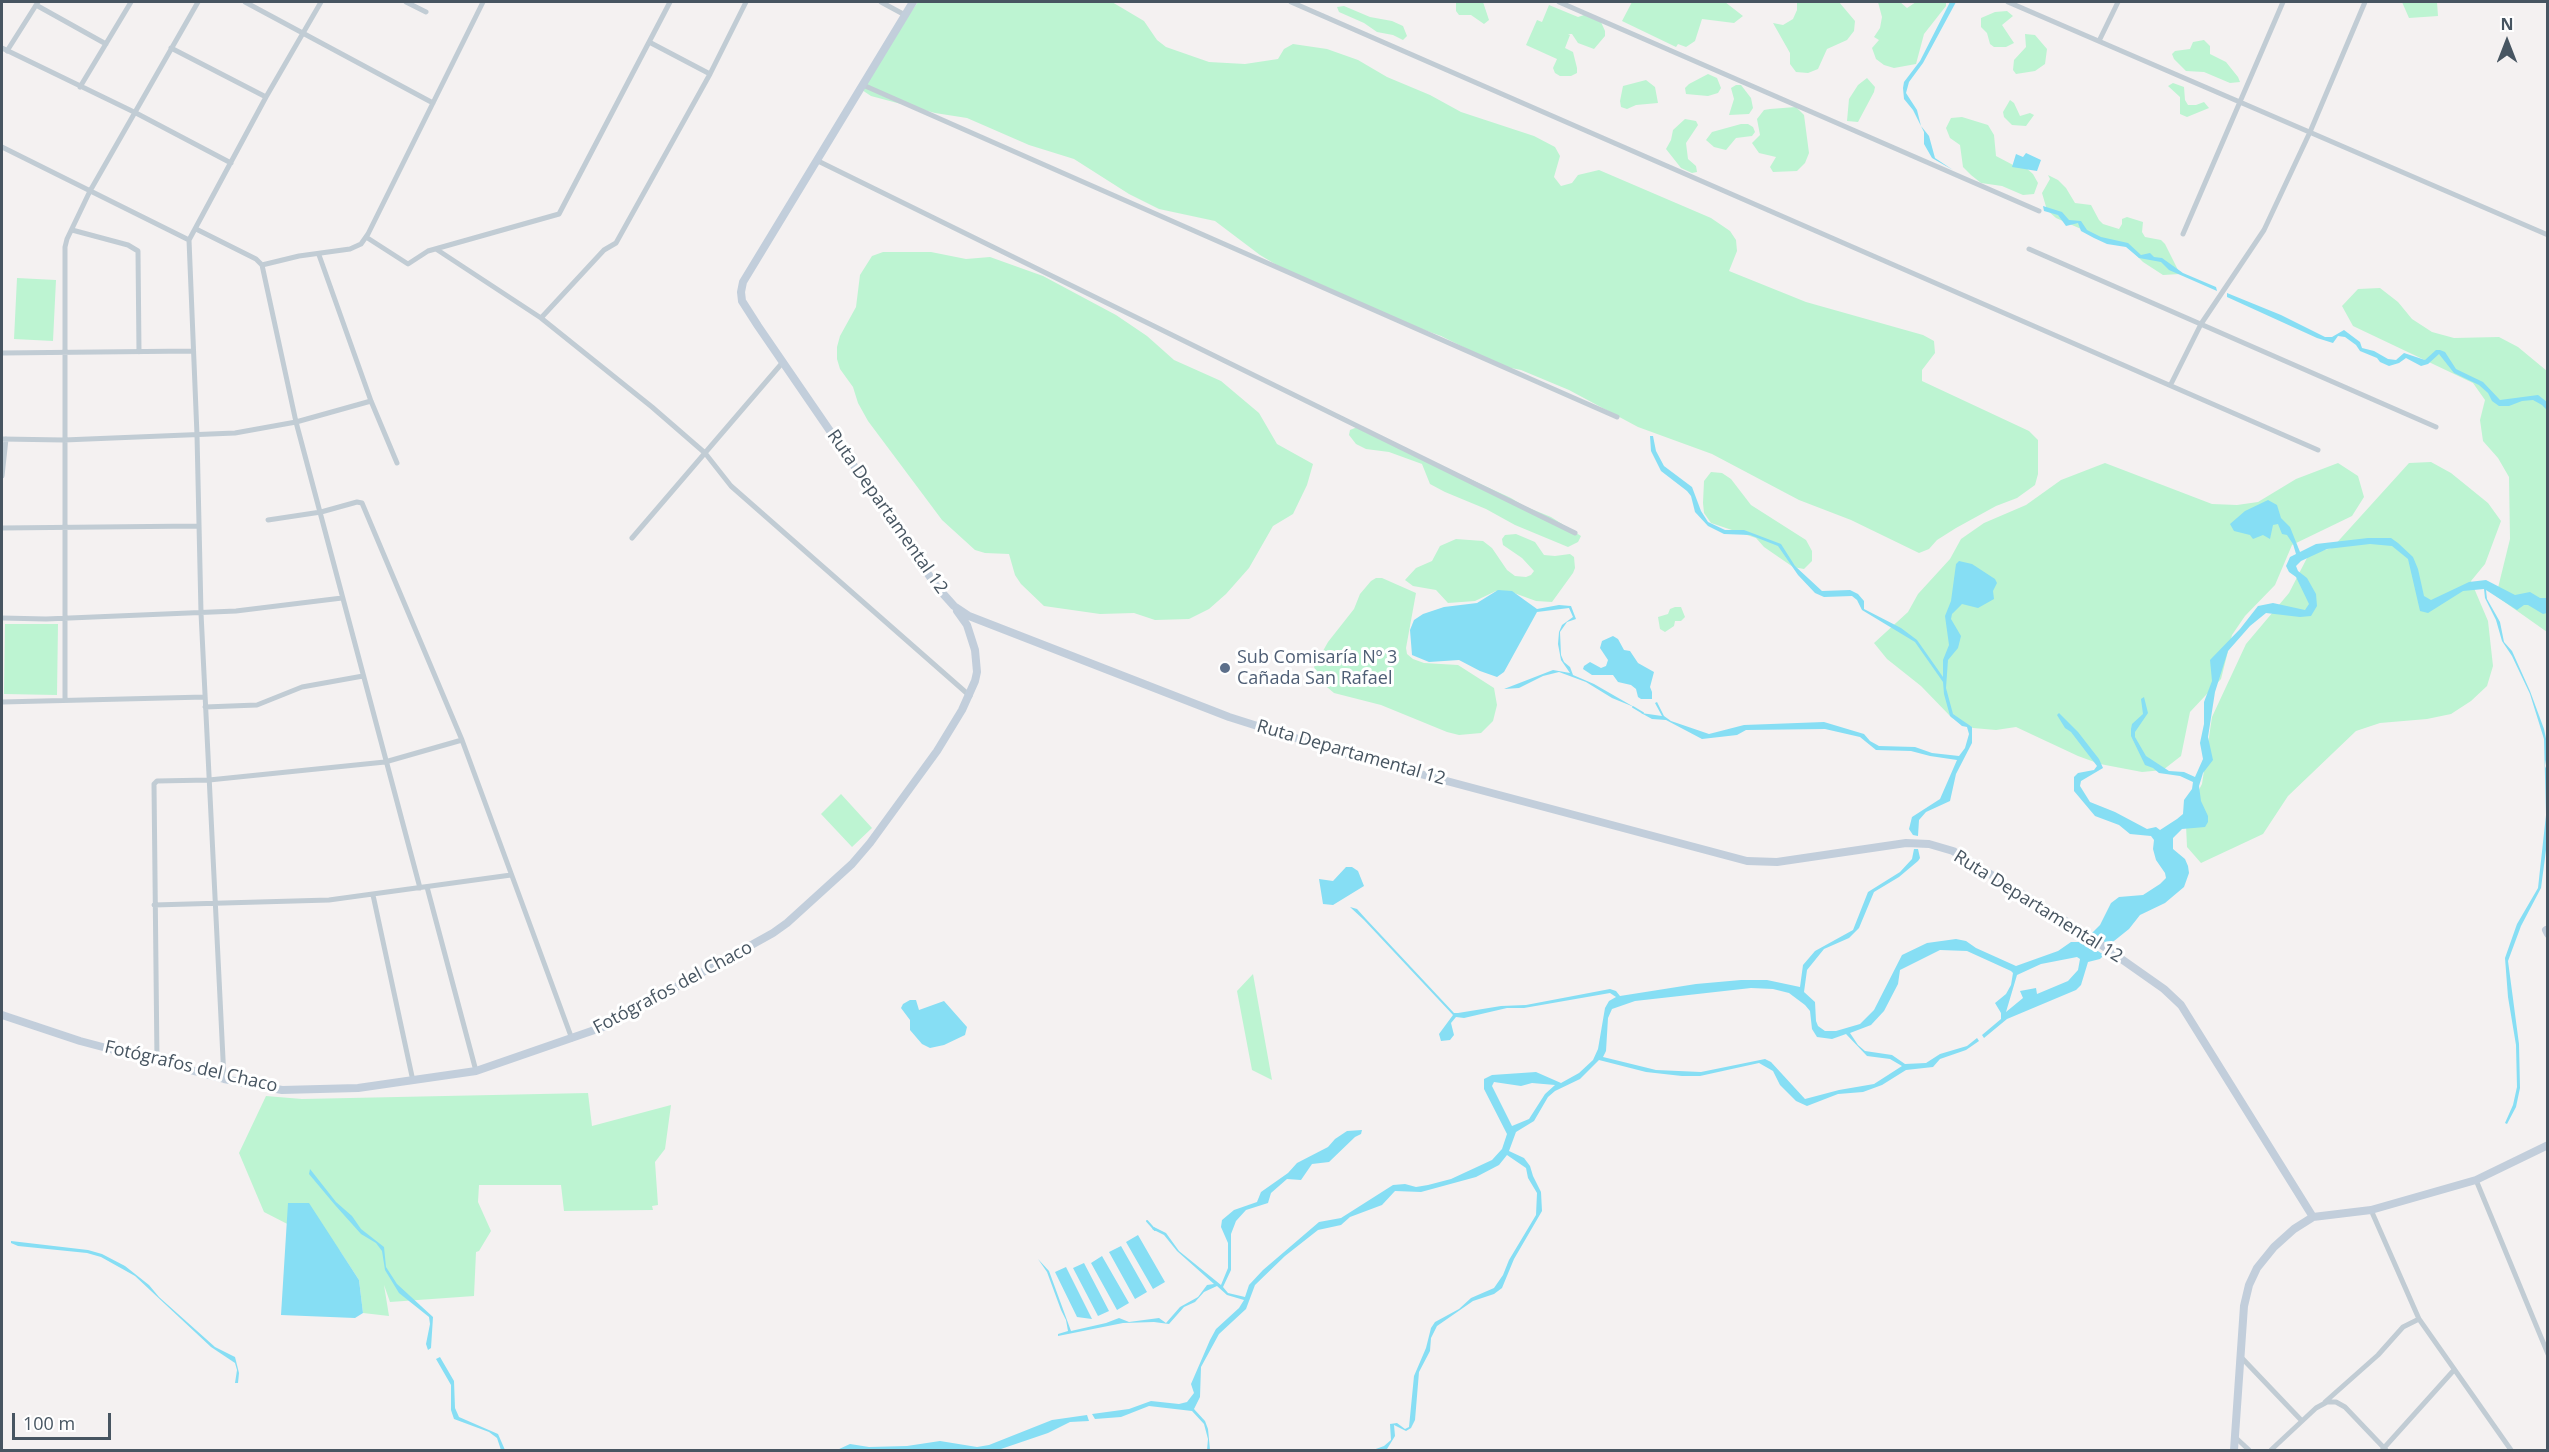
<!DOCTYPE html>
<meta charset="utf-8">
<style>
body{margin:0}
#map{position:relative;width:2549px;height:1452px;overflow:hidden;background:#f4f1f1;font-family:"Open Sans",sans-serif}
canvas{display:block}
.frame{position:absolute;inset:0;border:3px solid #475561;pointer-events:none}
.north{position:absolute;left:2477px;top:12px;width:60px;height:60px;-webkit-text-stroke:4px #fff;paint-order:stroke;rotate:0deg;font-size:16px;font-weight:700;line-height:24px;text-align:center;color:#475561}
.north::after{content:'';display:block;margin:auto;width:21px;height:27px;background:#475561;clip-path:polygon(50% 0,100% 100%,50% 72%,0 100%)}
.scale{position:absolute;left:12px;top:1413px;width:99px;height:27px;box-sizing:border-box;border:3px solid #475561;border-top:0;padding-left:8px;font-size:18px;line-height:21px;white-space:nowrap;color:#475561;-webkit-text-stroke:4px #fff;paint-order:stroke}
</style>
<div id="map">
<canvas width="2549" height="1452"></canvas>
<div class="frame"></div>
<div class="north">N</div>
<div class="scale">100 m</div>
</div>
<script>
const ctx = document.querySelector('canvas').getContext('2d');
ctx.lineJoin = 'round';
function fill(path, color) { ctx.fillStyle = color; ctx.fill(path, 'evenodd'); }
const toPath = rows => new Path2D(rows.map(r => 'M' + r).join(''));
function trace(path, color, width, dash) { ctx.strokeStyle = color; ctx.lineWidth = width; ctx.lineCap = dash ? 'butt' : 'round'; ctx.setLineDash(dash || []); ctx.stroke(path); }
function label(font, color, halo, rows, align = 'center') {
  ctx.font = font + ' "Open Sans",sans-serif'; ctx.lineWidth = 6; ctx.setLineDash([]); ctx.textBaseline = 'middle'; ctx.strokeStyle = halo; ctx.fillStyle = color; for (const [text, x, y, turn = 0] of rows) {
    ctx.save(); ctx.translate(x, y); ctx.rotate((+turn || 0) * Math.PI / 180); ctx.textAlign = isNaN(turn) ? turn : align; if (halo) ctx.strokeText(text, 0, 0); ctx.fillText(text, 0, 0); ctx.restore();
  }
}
const green = toPath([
 [918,2,1112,2,1144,21,1157,40,1166,47,1209,62,1245,64,1278,59,1284,49,1293,44,1327,49,1358,60,1387,77,1430,95,1461,112,1534,136,1555,147,1560,156,1554,177,1561,186,1572,183,1578,175,1599,170,1711,218,1730,231,1736,240,1737,251,1729,271,1806,302,1923,335,1934,341,1935,353,1922,370,1922,381,2029,431,2038,440,2038,474,2035,485,2017,498,1996,506,1956,528,1937,540,1929,549,1919,553,1851,520,1799,500,1712,454,1638,427,1569,390,1521,370,1501,366,1441,336,1388,317,1280,267,1260,255,1215,221,1159,209,1129,194,1074,159,1029,145,967,118,935,113,871,96,862,90,889,43],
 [1456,2,1483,2,1489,20,1484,24,1471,15,1459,15,1456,11],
 [1632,2,1725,2,1743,16,1734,23,1702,19,1695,41,1686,47,1678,44,1676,47,1622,21],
 [1797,2,1839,2,1855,21,1854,31,1847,40,1827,49,1818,69,1808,73,1796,72,1790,64,1790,53,1773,23,1783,25,1793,19,1797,10],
 [1878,2,1900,2,1907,8,1916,2,1946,2,1946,6,1924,34,1916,64,1894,68,1884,65,1876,59,1872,48,1879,40,1874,37,1880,28,1882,17],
 [2402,2,2437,2,2438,16,2409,18],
 [1549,5,1578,17,1587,14,1601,22,1605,31,1605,36,1594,49,1578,43,1572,34,1568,34,1570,35,1565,48,1573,52,1577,68,1577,73,1571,76,1560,76,1555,73,1553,68,1557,59,1526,45,1537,20,1542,22],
 [1344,6,1370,17,1392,21,1403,26,1407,36,1403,40,1393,35,1377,32,1364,23,1339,12,1337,7],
 [2007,11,2013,16,2002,25,2014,43,2006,47,1994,47,1990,44,1987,33,1981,27,1981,18,1995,12],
 [2025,34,2035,35,2047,49,2045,64,2035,71,2016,74,2013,70,2014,60,2026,47],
 [2204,40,2210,46,2210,54,2226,62,2238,77,2240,82,2230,83,2204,72,2186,71,2174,59,2172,54,2175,51,2190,49,2193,42],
 [1708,74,1717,78,1721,88,1718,93,1708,96,1686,94,1685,88,1689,84],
 [1867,78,1875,87,1874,92,1858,122,1847,121,1849,99,1858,85],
 [1646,80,1655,87,1658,103,1636,105,1627,109,1621,107,1620,101,1623,86],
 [2173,83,2184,87,2185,100,2188,105,2196,105,2204,102,2209,108,2187,117,2180,114,2180,97,2168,86],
 [1736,85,1741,85,1751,98,1753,108,1749,114,1729,115,1734,99,1731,88],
 [2010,100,2014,103,2020,116,2030,113,2034,115,2026,126,2012,125,2004,117,2003,112],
 [1796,107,1804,115,1809,153,1805,163,1797,171,1773,172,1770,167,1776,157,1759,153,1752,143,1760,135,1757,119,1764,110,1770,109],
 [1962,117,1988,125,1994,135,1996,156,2015,166,2025,167,2033,174,2038,183,2034,194,2023,195,2002,186,1981,183,1971,175,1963,167,1960,145,1950,138,1946,128,1951,118],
 [1685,119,1696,121,1698,125,1686,143,1688,159,1696,166,1697,172,1692,173,1681,168,1666,149,1671,140,1673,130],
 [1741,124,1748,124,1753,127,1755,132,1752,136,1736,138,1726,150,1714,147,1706,140,1712,132],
 [2048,175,2058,180,2066,188,2075,203,2091,205,2099,220,2103,224,2119,229,2122,224,2122,219,2127,217,2143,222,2142,232,2145,237,2161,240,2165,244,2180,274,2163,275,2143,262,2126,245,2104,239,2056,218,2047,210,2042,193,2050,179],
 [883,252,931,252,966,259,990,257,1043,276,1116,315,1147,336,1174,360,1221,381,1259,413,1277,444,1313,464,1307,485,1293,514,1273,526,1249,568,1226,594,1209,609,1189,619,1155,620,1134,613,1100,614,1044,606,1021,584,1015,575,1009,554,985,553,975,550,942,520,868,421,858,403,853,387,840,369,837,359,837,347,840,336,856,307,860,275,872,256],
 [17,278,56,280,53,341,14,339],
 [2380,288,2398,302,2412,319,2432,332,2454,338,2499,337,2518,347,2547,371,2547,632,2496,596,2510,539,2509,477,2498,458,2483,441,2480,420,2485,400,2473,383,2353,326,2342,306,2358,289],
 [1355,428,1360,428,1511,498,1524,506,1551,517,1581,536,1578,542,1568,547,1515,525,1486,509,1445,492,1430,484,1422,464,1389,452,1366,449,1356,444,1349,435,1350,430],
 [2431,462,2451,473,2488,503,2501,521,2485,564,2471,581,2488,621,2493,666,2487,686,2471,701,2451,714,2427,719,2380,723,2356,731,2288,796,2263,834,2201,863,2187,847,2186,825,2192,803,2202,784,2212,717,2246,644,2289,593,2309,554,2332,548,2409,463],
 [2105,463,2212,504,2237,505,2258,502,2296,479,2338,463,2358,476,2364,497,2352,516,2292,545,2275,585,2245,616,2232,635,2221,679,2190,712,2181,756,2163,770,2142,772,2100,764,2078,756,2016,727,1996,730,1973,728,1952,718,1921,686,1887,659,1874,643,1908,612,1918,594,1950,559,1961,539,1984,523,2026,505,2061,480],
 [1711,472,1722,473,1731,479,1751,505,1806,540,1812,551,1812,561,1804,569,1793,567,1764,547,1756,538,1711,523,1704,513,1703,503,1704,481],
 [1516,534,1535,542,1544,555,1555,556,1570,554,1574,557,1575,568,1573,573,1552,602,1536,601,1514,593,1496,591,1475,601,1448,603,1436,590,1413,586,1405,580,1416,568,1432,561,1440,546,1456,539,1483,541,1492,548,1507,570,1515,576,1526,577,1531,575,1534,571,1522,558,1503,545,1502,539,1505,535],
 [1376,578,1382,578,1416,593,1406,648,1407,654,1413,659,1424,663,1458,665,1494,688,1497,705,1493,721,1481,733,1459,735,1447,732,1381,705,1334,693,1321,682,1314,667,1328,642,1354,609,1360,594,1371,581],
 [1675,607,1681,607,1685,617,1681,621,1675,621,1674,626,1665,632,1660,629,1658,617,1668,614,1670,609],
 [5,624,58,624,57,695,4,694],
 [841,794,872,828,852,847,821,814],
 [1253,974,1272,1080,1252,1070,1237,991],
 [588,1093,592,1126,671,1105,665,1149,655,1162,658,1205,652,1206,653,1210,564,1211,561,1185,479,1185,478,1202,491,1231,479,1251,476,1252,474,1296,390,1302,384,1285,389,1316,363,1313,359,1280,340,1251,264,1212,239,1153,266,1096,302,1099]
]);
const water = toPath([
 [1950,2,1956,2,1923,63,1909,82,1906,93,1917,110,1921,126,1929,136,1935,158,1953,170,1932,158,1924,144,1924,132,1913,110,1904,99,1903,88,1904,82,1920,61],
 [2026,153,2041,160,2037,171,2012,167,2016,154,2023,157],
 [2043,206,2062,212,2069,220,2081,221,2087,230,2101,237,2128,243,2141,255,2150,253,2154,257,2162,258,2183,273,2216,287,2217,291,2169,270,2161,262,2139,258,2126,247,2107,244,2094,238,2081,231,2078,223,2066,226,2058,215,2044,211],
 [2227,293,2281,315,2325,337,2332,337,2344,330,2360,342,2362,348,2374,351,2388,359,2396,360,2404,353,2425,360,2436,350,2440,350,2445,352,2456,369,2483,382,2500,400,2538,395,2547,402,2547,410,2542,405,2533,400,2522,401,2509,406,2499,406,2492,401,2488,393,2479,385,2454,373,2439,354,2428,364,2421,366,2406,358,2399,363,2389,366,2380,362,2377,358,2360,351,2356,345,2345,337,2338,336,2333,343,2317,338,2227,297],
 [1650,436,1653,436,1656,451,1664,466,1692,487,1701,511,1708,522,1725,530,1744,530,1781,544,1795,566,1822,591,1850,590,1858,594,1864,601,1864,609,1901,628,1917,640,1943,677,1943,660,1949,645,1945,616,1951,601,1956,564,1959,561,1972,564,1995,579,1997,583,1993,591,1994,599,1978,608,1962,604,1952,614,1951,619,1961,636,1958,648,1948,660,1946,688,1953,714,1972,727,1972,743,1956,774,1950,801,1926,812,1919,820,1918,836,1913,835,1909,829,1912,817,1940,799,1957,760,1930,756,1911,751,1876,750,1860,737,1825,729,1746,730,1737,735,1702,739,1666,720,1652,719,1641,713,1662,716,1655,703,1657,702,1664,716,1671,721,1709,734,1744,725,1824,722,1864,734,1870,741,1879,746,1915,747,1932,753,1959,756,1965,748,1969,734,1967,727,1962,726,1950,716,1944,694,1943,682,1915,642,1862,610,1857,600,1852,596,1824,597,1815,593,1798,575,1778,546,1750,535,1724,534,1708,526,1695,512,1691,496,1687,491,1661,471,1651,451],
 [2268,500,2277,505,2281,518,2290,527,2300,552,2316,544,2368,538,2391,538,2398,543,2413,557,2418,569,2424,596,2431,600,2469,582,2486,580,2515,595,2530,592,2540,598,2547,598,2547,613,2543,614,2528,605,2524,605,2517,610,2486,590,2487,599,2500,622,2504,642,2512,651,2530,691,2544,729,2548,748,2545,766,2548,773,2548,835,2541,888,2521,926,2508,961,2519,1044,2520,1088,2516,1107,2507,1124,2505,1123,2513,1105,2517,1087,2516,1045,2508,997,2505,958,2517,924,2538,888,2546,815,2544,739,2530,694,2512,656,2502,641,2496,620,2485,598,2484,589,2463,591,2428,613,2420,611,2408,559,2392,546,2370,544,2327,549,2301,561,2296,566,2298,571,2307,578,2316,594,2317,606,2311,616,2300,617,2266,613,2250,626,2228,651,2215,692,2208,737,2213,760,2203,773,2199,786,2201,801,2208,816,2208,822,2205,827,2182,829,2173,838,2173,849,2185,859,2188,866,2189,873,2184,887,2165,903,2140,915,2129,929,2109,945,2092,933,2100,925,2111,903,2119,897,2143,895,2160,884,2166,878,2165,873,2156,860,2153,849,2154,840,2151,836,2130,834,2119,825,2095,816,2074,791,2074,777,2078,773,2094,770,2097,766,2071,732,2065,728,2057,715,2059,713,2078,732,2099,759,2103,768,2081,781,2080,786,2090,802,2115,812,2147,829,2156,827,2160,830,2177,819,2183,814,2184,800,2192,789,2193,782,2180,776,2159,773,2153,768,2145,765,2131,736,2131,729,2132,724,2143,714,2141,699,2144,697,2148,713,2135,732,2135,737,2146,756,2169,771,2184,772,2195,777,2203,759,2200,743,2204,724,2204,702,2212,681,2210,660,2240,629,2258,606,2273,603,2305,610,2309,604,2296,577,2289,572,2286,566,2290,557,2296,554,2293,544,2287,535,2282,534,2278,524,2273,525,2270,539,2263,535,2253,539,2250,535,2234,531,2230,524,2245,511],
 [1498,590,1512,591,1537,609,1559,605,1571,606,1576,619,1567,622,1560,632,1561,655,1564,662,1570,667,1573,675,1594,684,1634,707,1612,698,1586,682,1559,672,1543,676,1519,688,1504,689,1553,670,1570,673,1561,660,1558,644,1559,632,1562,625,1573,617,1569,608,1537,612,1504,672,1497,677,1480,671,1459,660,1429,662,1412,655,1410,630,1414,620,1423,614,1444,607,1477,603],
 [1613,636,1618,639,1624,650,1630,651,1638,663,1654,672,1650,687,1652,692,1652,699,1641,699,1638,697,1636,689,1631,685,1618,682,1613,675,1592,675,1583,669,1584,666,1590,662,1601,668,1606,666,1608,660,1600,648,1602,641],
 [1914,849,1918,849,1920,858,1918,861,1899,877,1874,892,1859,928,1849,938,1824,949,1807,970,1804,992,1815,1002,1816,1021,1818,1026,1825,1031,1836,1031,1860,1024,1874,1010,1902,955,1927,943,1956,939,1966,941,1976,948,2016,966,2058,951,2071,942,2084,942,2104,955,2100,959,2088,962,2081,985,2076,990,2007,1019,1984,1038,1982,1035,2001,1019,2001,1013,1995,1003,2006,994,2011,985,2013,973,2011,971,1967,951,1940,950,1900,970,1898,984,1884,1011,1871,1025,1850,1033,1858,1045,1865,1051,1892,1055,1905,1064,1926,1063,1940,1054,1967,1046,1977,1038,1979,1041,1966,1050,1940,1059,1933,1067,1906,1070,1882,1085,1863,1092,1838,1094,1807,1106,1796,1101,1780,1085,1773,1071,1759,1063,1700,1076,1682,1076,1646,1072,1599,1060,1580,1079,1555,1091,1548,1097,1534,1121,1516,1132,1509,1151,1524,1158,1530,1166,1533,1176,1541,1192,1542,1211,1514,1259,1502,1288,1494,1294,1473,1301,1437,1326,1431,1338,1430,1351,1419,1372,1415,1420,1411,1428,1406,1431,1394,1425,1395,1436,1387,1449,1373,1450,1384,1446,1391,1440,1390,1424,1397,1423,1405,1429,1409,1427,1414,1376,1426,1348,1431,1328,1435,1322,1459,1309,1471,1298,1494,1288,1503,1275,1509,1260,1536,1215,1537,1193,1528,1178,1526,1168,1507,1155,1499,1165,1476,1177,1421,1192,1395,1191,1382,1205,1350,1217,1341,1225,1318,1230,1285,1256,1255,1285,1246,1309,1219,1334,1201,1367,1200,1397,1194,1409,1205,1421,1208,1429,1210,1450,1207,1450,1208,1439,1204,1424,1192,1411,1149,1406,1121,1417,1095,1419,1092,1414,1129,1409,1151,1401,1179,1404,1187,1402,1194,1393,1191,1384,1210,1340,1216,1329,1239,1308,1244,1300,1227,1295,1217,1286,1204,1292,1195,1302,1184,1307,1169,1324,1154,1322,1123,1323,1058,1336,1058,1334,1068,1331,1066,1320,1061,1310,1047,1272,1038,1259,1049,1271,1071,1331,1106,1323,1119,1318,1129,1322,1159,1318,1166,1323,1180,1307,1198,1297,1207,1285,1214,1284,1177,1251,1164,1235,1152,1229,1154,1227,1166,1233,1179,1251,1221,1285,1228,1268,1228,1243,1221,1227,1222,1220,1234,1210,1257,1202,1261,1192,1288,1173,1297,1163,1328,1147,1335,1139,1347,1131,1362,1130,1361,1134,1355,1137,1329,1162,1312,1164,1301,1180,1287,1179,1271,1193,1268,1203,1246,1210,1236,1221,1231,1234,1231,1270,1223,1287,1228,1293,1245,1297,1249,1285,1263,1270,1319,1222,1341,1218,1393,1185,1405,1184,1416,1187,1428,1185,1451,1179,1492,1160,1502,1149,1507,1134,1484,1089,1484,1079,1492,1075,1536,1072,1561,1083,1579,1073,1593,1060,1598,1049,1605,1008,1609,1001,1616,997,1610,993,1524,1008,1507,1008,1464,1018,1456,1017,1451,1023,1454,1035,1450,1040,1441,1041,1439,1034,1453,1015,1364,920,1350,907,1357,909,1366,919,1454,1013,1458,1013,1501,1006,1526,1005,1610,989,1616,991,1620,996,1696,984,1741,980,1767,980,1800,987,1803,965,1815,951,1853,930,1868,892,1900,872,1912,859],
 [2077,957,2080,959,2078,970,2068,981,2037,994,2036,988,2020,991,2023,998,2006,1012,2017,975,2041,964],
 [1751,988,1773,989,1789,993,1805,1005,1810,1011,1812,1029,1817,1037,1832,1039,1846,1034,1867,1056,1890,1059,1902,1066,1874,1084,1839,1090,1805,1099,1771,1062,1765,1059,1701,1072,1656,1070,1603,1057,1606,1051,1608,1018,1612,1009,1635,1001],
 [1494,1082,1521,1086,1532,1083,1555,1085,1545,1094,1529,1119,1512,1126,1492,1086],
 [1346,867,1352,867,1358,871,1364,886,1333,905,1323,904,1319,879,1333,881],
 [910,1000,916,1000,919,1010,944,1001,967,1027,965,1035,944,1045,930,1048,922,1044,910,1030,910,1020,901,1008,903,1004],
 [310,1169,336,1202,352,1216,361,1229,384,1247,386,1267,397,1284,433,1317,431,1348,428,1350,426,1344,430,1324,429,1317,399,1293,385,1270,382,1251,376,1243,361,1234,335,1205,309,1174],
 [288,1203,309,1203,359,1280,363,1313,355,1318,281,1315],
 [1138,1235,1165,1282,1153,1289,1126,1242],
 [11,1241,88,1250,102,1254,125,1266,149,1285,159,1297,215,1347,235,1357,239,1373,238,1383,235,1383,237,1370,235,1363,211,1347,135,1276,101,1257,87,1253,18,1246,11,1243],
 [1121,1246,1147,1292,1135,1299,1109,1252],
 [1102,1256,1129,1303,1117,1310,1091,1263],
 [1084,1263,1109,1311,1098,1316,1073,1268],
 [1066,1267,1092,1319,1077,1317,1055,1272],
 [440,1357,454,1381,455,1408,459,1417,498,1434,505,1450,501,1450,497,1438,489,1432,454,1419,451,1410,451,1385,436,1359],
 [1087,1415,1089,1421,1070,1422,1048,1433,998,1450,837,1450,850,1444,869,1447,907,1446,940,1441,977,1447,989,1445,1052,1420]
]);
const stream = toPath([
 [1633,707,1643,713],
 [1147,1221,1155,1230]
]);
const street = toPath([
 [245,2,433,103],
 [406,2,426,12],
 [881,2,905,15],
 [1291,2,2318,450],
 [1559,2,2039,211],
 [2008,2,2548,235],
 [36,5,106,44],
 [2099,41,2118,2],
 [651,43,710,74],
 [2,48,136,113,231,163],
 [171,48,266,97],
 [7,51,38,2],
 [863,85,1617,417],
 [80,87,131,2],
 [2,147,189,240],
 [816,160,1575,533],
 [196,229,256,259,262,265,296,422,420,888],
 [72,230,128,245,138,251,139,352],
 [2183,234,2283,2],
 [366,237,408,264,428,251,559,214,670,2],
 [436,249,541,318,652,407,705,453,731,486,970,696],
 [2029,249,2436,427],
 [319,255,371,401,397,463],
 [262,265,299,256,350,249,361,244,368,234,483,2],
 [541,318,604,250,616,243,710,74,746,2],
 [2,353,193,351],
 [2171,384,2201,324,2264,230,2310,132,2365,2],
 [2,439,64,440,235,433,296,422,371,401],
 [2,476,6,439],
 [268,520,321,512,357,502,362,503,462,740,572,1039],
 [2,528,198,526],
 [632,538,783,362],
 [2,618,46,619,236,611,342,598],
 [65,700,65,247,67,239,90,191,198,2],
 [2,702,205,697],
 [205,707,257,705,302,687,363,676],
 [427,887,476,1071],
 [373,895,413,1081],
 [154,905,329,900,511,875],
 [157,1061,154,784,157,781,209,780,385,762,462,740],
 [224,1079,201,613,197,435,189,240,266,97,321,2],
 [2476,1180,2548,1354],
 [2371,1210,2419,1319,2511,1450],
 [2240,1356,2302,1421],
 [2325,1402,2378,1355,2403,1327,2419,1319],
 [2236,1438,2249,1450],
 [2383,1449,2454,1370],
 [2271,1450,2316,1408,2327,1402,2336,1402,2345,1407,2386,1450]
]);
const secondary = toPath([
 [913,2,743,282,741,292,742,301,758,326,937,587,954,606,969,616,1229,717,1349,755,1747,861,1777,862,1906,843,1929,844,1953,851,2083,932,2164,989,2181,1005,2313,1217],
 [2546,930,2548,934],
 [2,1015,80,1041,224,1079,282,1090,358,1088,476,1071,606,1026,773,933,787,923,852,864,870,843,937,751,962,710,975,681,977,672,975,650,967,625,957,611],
 [2234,1450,2244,1306,2249,1285,2257,1268,2274,1247,2294,1229,2313,1217,2371,1210,2476,1180,2548,1145]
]);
const markers = [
 [1225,668,6,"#5c6f8a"]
];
const streetNames = [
 ["Ruta Departamental 12",887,512,55],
 ["Ruta Departamental 12",1351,753,16],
 ["Ruta Departamental 12",2038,907,32],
 ["Fotógrafos del Chaco",673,988,-28],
 ["Fotógrafos del Chaco",191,1067,13]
];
const serviceNames = [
 ["Sub Comisaría Nº 3",1237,658],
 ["Cañada San Rafael",1237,679]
];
fill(green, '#bdf4d2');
fill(water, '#86def4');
trace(stream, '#86def4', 2);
trace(street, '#c1ccd4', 5);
trace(secondary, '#c2cedb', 8);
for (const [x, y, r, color] of markers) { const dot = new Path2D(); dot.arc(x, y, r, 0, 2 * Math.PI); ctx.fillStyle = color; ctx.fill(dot); trace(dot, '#fff', 2); }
label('18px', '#475561', '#fff', streetNames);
label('18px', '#4e5e75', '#fff', serviceNames, 'left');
</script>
